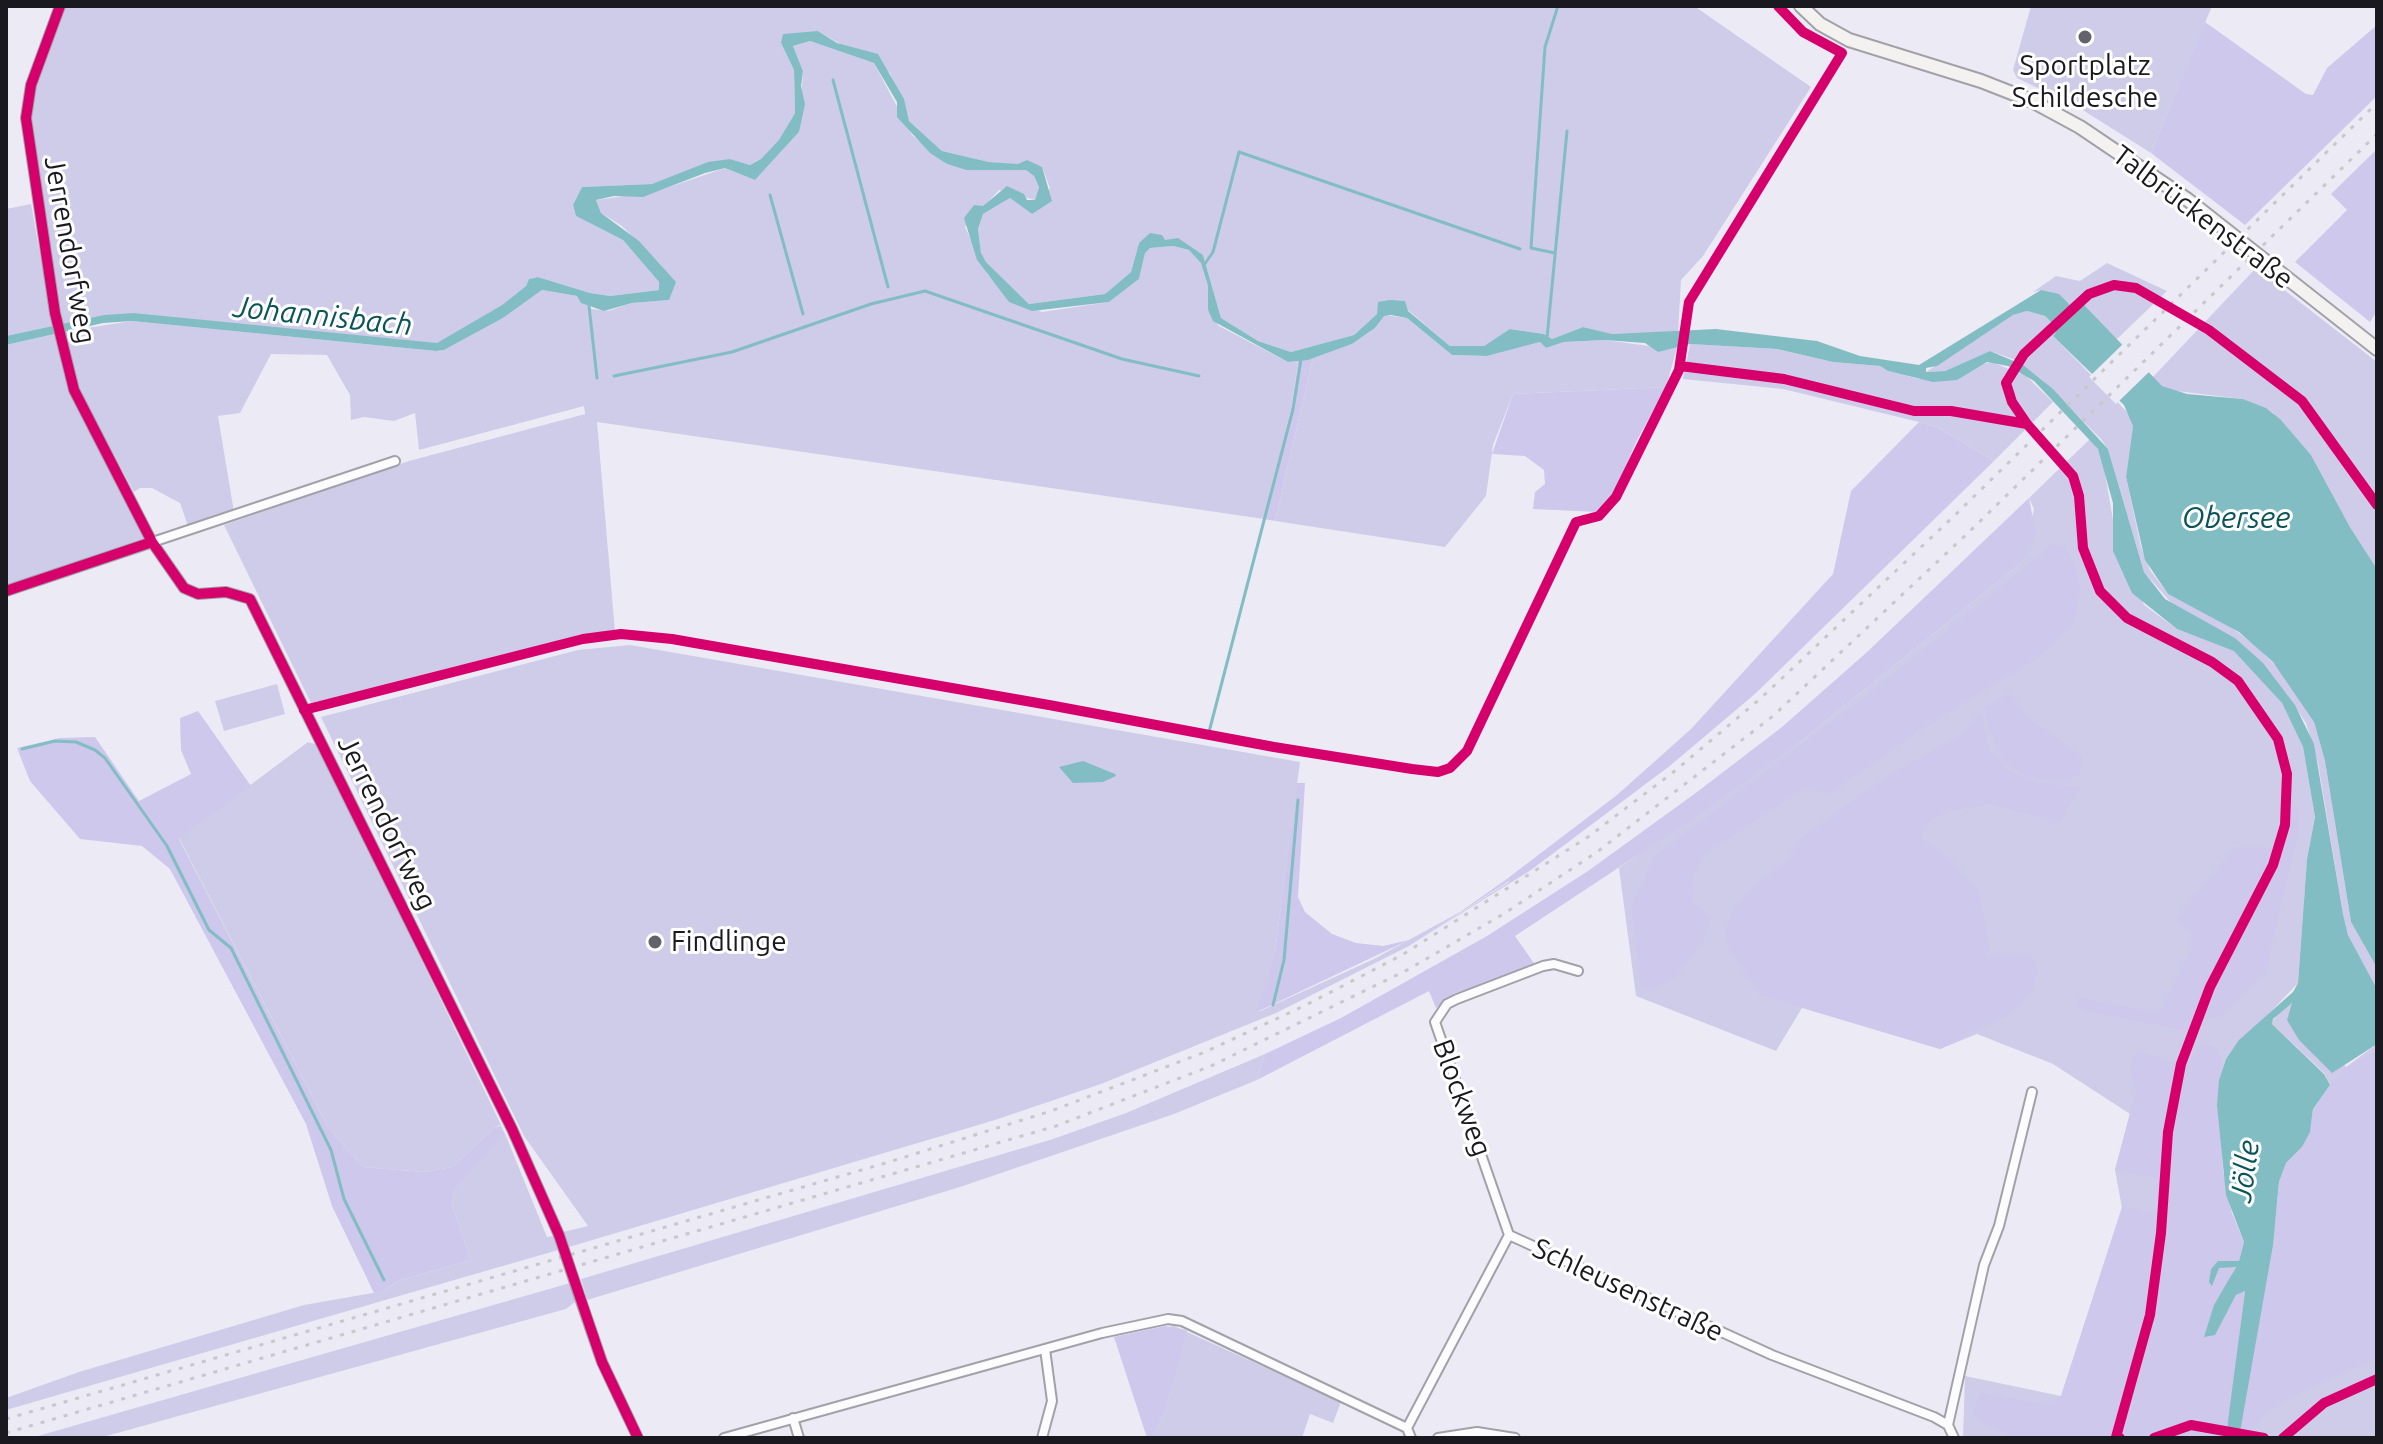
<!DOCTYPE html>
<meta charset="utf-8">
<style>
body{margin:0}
#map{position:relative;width:2383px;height:1444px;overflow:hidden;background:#ecebf5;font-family:Ubuntu,sans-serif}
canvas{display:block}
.frame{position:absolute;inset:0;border:8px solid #19191f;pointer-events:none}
</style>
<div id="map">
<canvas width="2383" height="1444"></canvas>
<div class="frame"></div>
</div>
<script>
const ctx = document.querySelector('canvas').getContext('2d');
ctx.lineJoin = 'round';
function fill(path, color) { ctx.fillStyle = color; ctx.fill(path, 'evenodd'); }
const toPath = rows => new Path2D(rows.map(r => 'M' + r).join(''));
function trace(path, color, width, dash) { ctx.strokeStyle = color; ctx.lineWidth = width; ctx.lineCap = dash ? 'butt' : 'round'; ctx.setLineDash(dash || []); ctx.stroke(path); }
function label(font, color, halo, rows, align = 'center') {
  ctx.font = font + ' Ubuntu,sans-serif'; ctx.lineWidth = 6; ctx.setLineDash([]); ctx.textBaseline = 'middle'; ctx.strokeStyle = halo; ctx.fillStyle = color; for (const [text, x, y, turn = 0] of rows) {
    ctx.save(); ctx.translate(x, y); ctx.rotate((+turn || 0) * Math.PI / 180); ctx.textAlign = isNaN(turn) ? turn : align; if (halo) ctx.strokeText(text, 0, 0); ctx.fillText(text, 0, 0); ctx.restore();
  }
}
const green = toPath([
 [64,6,1694,6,1811,87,1703,256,1681,280,1678,333,1611,334,1583,327,1552,339,1544,334,1511,329,1484,346,1450,346,1408,310,1377,314,1354,335,1291,352,1258,341,1221,318,1203,255,1165,240,1139,243,1131,272,1105,294,1029,304,986,262,981,254,978,229,983,214,1010,198,1032,214,1050,188,1042,167,989,162,942,151,909,121,890,73,818,31,781,43,794,70,795,113,779,141,761,159,750,165,730,159,652,184,582,187,573,205,576,216,623,240,659,282,659,290,610,296,590,293,538,277,529,279,526,286,502,305,438,343,418,343,134,313,60,325,30,105],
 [2031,6,2212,6,2151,153,2081,109,2017,78,2013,70],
 [810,41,874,63,912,135,947,164,966,170,1026,170,1034,176,1039,187,1035,200,999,190,965,227,987,274,1006,294,1042,312,1109,302,1139,279,1145,252,1150,248,1173,246,1189,250,1201,262,1208,286,1208,310,1219,326,1288,362,1298,361,1292,405,1264,519,597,422,615,632,311,703,224,525,409,461,585,414,584,406,419,450,415,413,394,421,364,417,351,420,350,395,327,355,271,354,240,413,218,416,234,512,188,526,180,503,152,488,140,488,134,492,77,386,62,332,132,321,436,351,444,350,503,318,542,290,577,296,592,309,608,311,632,303,669,300,661,265,622,226,601,213,596,200,655,192,725,168,755,180,799,132,803,71,793,46],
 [31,204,53,326,6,336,6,209],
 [2107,263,2167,291,2116,340,2084,306,2079,309,2041,290,2033,292,2056,276,2080,281],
 [2256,268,2377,362,2377,569,2350,527,2311,455,2272,412,2243,399,2168,390,2151,379],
 [2027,311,2045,316,2054,325,2056,332,2053,336,2131,416,2133,426,2126,477,2141,547,2150,570,2168,594,2227,624,2255,645,2285,675,2314,722,2325,761,2351,922,2377,968,2377,989,2348,935,2343,914,2318,763,2306,723,2286,693,2235,638,2173,605,2144,572,2108,449,2101,439,2041,379,2013,359,1990,351,1945,371,1926,372,2013,315],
 [1384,315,1407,318,1452,355,1487,356,1540,342,1546,348,1564,342,1605,340,1671,349,1678,344,1666,387,1513,394,1493,445,1486,496,1445,547,1275,521,1313,358,1352,344,1375,328],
 [55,334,69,390,145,539,6,586,6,345],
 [1690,344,1777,349,1833,362,1880,366,1888,371,1919,379,1992,362,2026,376,2053,402,1994,461,1937,427,1919,422,1783,389,1683,379],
 [2091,438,2102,456,2113,520,2144,605,2177,629,2234,650,2268,684,2282,703,2303,747,2315,817,2307,859,2298,983,2226,1059,2219,1080,2231,1393,2227,1438,1963,1438,1965,1376,2061,1396,2122,1208,2115,1170,2130,1114,2053,1064,1977,1034,1940,1049,1802,1008,1776,1051,1636,996,1619,868,1801,741,2021,563,2034,509,2029,498],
 [630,645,1300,762,1275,951,1258,1012,1374,959,1460,912,1508,878,1509,881,1409,946,1276,1013,1101,1084,995,1120,569,1247,563,1232,588,1226,524,1136,321,717,578,650],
 [277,684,285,714,224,731,215,701],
 [308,742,318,745,501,1125,494,1128,452,1167,424,1172,363,1167,328,1127,179,838],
 [2293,1001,2346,1067,2377,1044,2377,1438,2239,1438,2278,1202,2330,1085,2324,1073,2271,1023,2284,1007],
 [1265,1054,1257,1080,1174,1114,960,1187,587,1300,581,1279,1053,1139,1126,1113],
 [506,1136,547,1237,553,1236,558,1250,6,1410,6,1398,79,1372,304,1305,384,1291,397,1281,471,1260,452,1204,454,1192,499,1137],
 [570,1283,575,1302,566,1309,99,1438,31,1438],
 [1174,1326,1341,1402,1333,1423,1310,1414,1302,1438,1152,1438,1166,1409,1174,1377,1114,1337]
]);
const forest = toPath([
 [2205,22,2306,94,2313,95,2327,68,2377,25,2377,96,2245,225,2151,153],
 [2377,149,2377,311,2370,322,2295,262,2347,210,2331,194],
 [1313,358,1275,521,1264,519,1292,405,1298,361],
 [1666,387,1636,442,1614,494,1598,512,1533,509,1535,492,1545,484,1544,470,1525,456,1492,454,1513,394],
 [1919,422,1937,427,1994,461,1756,693,1671,765,1531,870,1409,946,1509,882,1508,878,1617,795,1691,729,1833,574,1851,491],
 [2029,498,2036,535,2021,563,1801,741,1694,818,1515,936,1536,966,1455,993,1436,1008,1429,991,1257,1080,1265,1054,1341,1018,1487,936,1588,871,1697,792,1782,727,1866,653],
 [2053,544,2064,546,2073,560,2080,588,2075,620,2060,638,2034,660,1932,722,1830,794,1805,787,1708,852,1693,876,1691,889,1692,902,1712,917,1703,942,1675,978,1654,988,1641,989,1631,905,1655,856,1878,686],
 [2009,693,2033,721,2083,757,2079,776,2064,781,2042,780,2025,776,2003,761,1987,725,1985,707],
 [198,711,251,786,179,839,328,1127,363,1167,424,1172,452,1167,494,1128,501,1126,506,1136,499,1138,454,1192,452,1204,471,1260,397,1281,384,1291,374,1293,332,1206,306,1124,170,869,142,846,80,839,30,781,17,748,60,738,95,737,139,801,191,774,181,750,180,718],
 [1981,711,1988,745,2007,770,2037,783,2081,787,2059,823,1990,804,1944,812,1928,823,1921,839,1950,859,1977,888,1990,945,1985,956,2029,955,2035,961,2038,969,2032,993,2009,1015,1940,1049,1760,995,1728,948,1725,931,1733,910,1756,885,1787,860,1801,838,1893,772,1961,735],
 [1297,783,1305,783,1298,897,1305,912,1332,934,1356,943,1383,946,1409,940,1257,1012,1275,951],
 [2290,805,2296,806,2299,813,2299,829,2265,974,2221,1017,2199,1020,2276,865],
 [2234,847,2276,848,2264,879,2189,1028,2182,1030,2080,1010,2077,997,2159,1013,2192,947,2191,932,2176,919],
 [2202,1043,2215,1046,2223,1066,2219,1080,2223,1171,2232,1213,2244,1242,2239,1261,2218,1261,2219,1268,2236,1266,2227,1284,2215,1335,2236,1295,2245,1290,2227,1438,2017,1438,1981,1423,1973,1413,1980,1393,2042,1404,2052,1403,2061,1396,2122,1207,2165,1216,2171,1129,2184,1067],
 [2139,1051,2176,1064,2160,1179,2115,1170,2136,1090,2130,1071,2132,1060],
 [2377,1051,2377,1358,2287,1399,2261,1418,2251,1431,2240,1430,2273,1245,2279,1182,2286,1163,2302,1147,2310,1131,2313,1109,2330,1085,2346,1067],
 [1165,1326,1187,1330,1166,1409,1152,1438,1147,1438,1114,1337]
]);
const water = toPath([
 [818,31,837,43,878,54,904,99,909,121,942,151,989,162,1018,164,1027,160,1042,167,1052,201,1032,214,1010,198,983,214,978,229,981,253,986,262,1029,304,1105,294,1131,272,1139,243,1150,233,1162,235,1165,240,1178,238,1203,255,1221,318,1258,341,1291,352,1354,335,1377,314,1378,302,1390,300,1405,301,1408,311,1450,346,1484,346,1510,329,1544,334,1552,339,1583,327,1612,334,1716,329,1817,341,1860,356,1919,365,2041,290,2059,294,2072,307,2079,309,2084,305,2162,386,2187,394,2243,399,2266,408,2280,419,2311,455,2350,527,2377,569,2377,968,2351,922,2325,761,2314,722,2273,662,2239,632,2168,594,2145,560,2126,477,2133,426,2124,405,2053,336,2056,332,2054,325,2045,316,2027,311,2013,315,1937,366,1926,368,1926,372,1945,371,1990,351,2023,365,2053,389,2108,449,2144,572,2165,599,2235,638,2263,663,2295,705,2314,744,2343,914,2348,935,2377,989,2377,1044,2332,1073,2299,1040,2287,1020,2292,1003,2273,1019,2272,1024,2324,1074,2330,1085,2313,1109,2310,1132,2302,1147,2286,1163,2279,1182,2273,1245,2239,1438,2227,1438,2228,1421,2245,1291,2236,1295,2215,1335,2204,1337,2214,1305,2236,1267,2219,1268,2212,1286,2209,1282,2211,1269,2218,1261,2239,1261,2244,1242,2226,1195,2217,1105,2219,1080,2226,1059,2239,1040,2293,992,2298,983,2307,859,2315,817,2303,747,2282,703,2234,651,2177,629,2132,593,2113,551,2113,503,2098,449,2034,381,2008,366,1987,362,1957,380,1933,382,1888,371,1880,366,1833,362,1777,349,1690,344,1658,352,1645,343,1605,340,1564,342,1546,348,1540,342,1487,356,1452,355,1407,318,1391,315,1384,316,1375,328,1352,344,1308,360,1288,362,1213,321,1208,310,1208,286,1201,263,1189,250,1173,246,1150,248,1145,253,1139,279,1109,302,1032,311,1009,302,977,260,964,218,974,205,983,206,1007,186,1024,194,1027,200,1035,200,1039,187,1034,176,1026,170,966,170,947,164,930,153,897,117,897,102,874,63,810,41,793,46,803,71,801,86,805,104,799,132,755,180,725,168,705,173,643,197,614,196,596,200,601,213,639,241,676,282,669,300,632,303,604,311,581,303,577,296,542,290,503,318,444,350,436,351,132,321,103,323,6,345,6,336,104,315,134,313,437,343,502,305,526,286,529,279,538,277,590,293,610,296,659,290,659,282,623,240,576,216,573,205,582,187,652,184,708,162,730,159,750,165,761,159,779,140,795,113,794,70,781,43,783,34],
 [1083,761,1115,774,1116,776,1103,782,1073,783,1059,767]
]);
const pier = toPath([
 [2124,343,2150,371,2116,404,2089,377]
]);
const stream = toPath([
 [833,80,888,287],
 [770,195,803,314],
 [1555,253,1531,248,1545,47,1558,6],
 [1204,265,1213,252,1239,152,1520,249],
 [589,306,597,378],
 [1547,338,1567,131],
 [1301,359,1293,409,1209,732,1304,749],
 [614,376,732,352,871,304,925,291,1122,359,1199,376],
 [22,749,55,741,76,742,95,750,105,758,167,846,209,930,231,948,331,1150,344,1199,384,1280],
 [1273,1005,1284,960,1298,800]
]);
const street = toPath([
 [60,6,31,85,26,118,55,313,74,390,152,542,184,588,198,594,226,592,250,599,512,1129,559,1235],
 [6,591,395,461],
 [1509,1235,1772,1355,1934,1417,1948,1425,1954,1438],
 [1509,1235,1435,1022,1447,1004,1457,999,1543,966,1554,964,1578,971],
 [580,1298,602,1362,638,1438],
 [793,1418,799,1438],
 [1948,1425,1984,1265,1999,1226,2032,1092],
 [1407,1428,1509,1235],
 [724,1438,1102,1333,1168,1319,1182,1321,1407,1428,1411,1438],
 [1042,1438,1052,1401,1045,1349],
 [1438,1438,1477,1432,1515,1438]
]);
const secondary = toPath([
 [1801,6,1820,24,1849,40,1981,81,2032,101,2080,127,2188,200,2377,349]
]);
const rail = toPath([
 [6,1419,889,1162,1051,1111,1205,1052,1304,1006,1402,955,1588,837,1676,770,1761,698,1954,516,2377,103],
 [6,1433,1056,1126,1211,1066,1409,969,1505,913,1597,852,1773,716,1969,532,2377,134]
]);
const streetBridge = toPath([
 [559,1235,580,1298]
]);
const cycleway = toPath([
 [60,6,31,85,26,118,55,313,74,390,152,542,184,588,198,594,226,592,250,599,512,1129,559,1235,602,1362,638,1438],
 [1680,366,1784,379,1914,411,1951,411,2027,424],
 [6,591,152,542],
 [304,710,583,639,621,634,672,639,1049,705,1274,747,1412,769,1438,772,1450,768,1467,751,1576,522,1599,516,1616,497,1679,370,1689,302,1842,53,1803,32,1778,6],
 [2120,1438,2116,1437,2150,1315,2161,1233,2168,1132,2181,1064,2210,987,2273,865,2285,825,2287,774,2278,739,2238,681,2212,662,2127,618,2100,591,2083,548,2079,496,2073,476,2027,424,2012,402,2006,383,2024,354,2089,294,2114,285,2136,288,2209,330,2302,401,2377,505],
 [2154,1438,2191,1425,2264,1438],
 [2283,1438,2324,1403,2377,1379]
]);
const markers = [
 [2085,37,8,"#63626a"],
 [655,942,8,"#63626a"]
];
const poiNames = [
 ["Sportplatz",2085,66],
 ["Schildesche",2085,98],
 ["Findlinge",671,942,"left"]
];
const streetNames = [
 ["Talbrückenstraße",2203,217,37],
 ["Jerrendorfweg",70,250,80],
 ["Jerrendorfweg",387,823,64],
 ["Blockweg",1462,1098,70],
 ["Schleusenstraße",1628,1290,25]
];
const waterNames = [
 ["Johannisbach",323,316,6],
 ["Obersee",2236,518],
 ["Jölle",2245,1171,-82]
];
fill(green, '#cfcce9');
fill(forest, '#cec8ec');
fill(water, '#83bdc4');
fill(pier, '#ecebf5');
trace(stream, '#83bdc4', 3);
trace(street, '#a2a1a8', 12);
trace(secondary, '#a2a1a8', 16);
trace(street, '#fcfcfe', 8);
trace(secondary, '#f4f2f1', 12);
trace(rail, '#c8c8cb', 3, [4, 8]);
trace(streetBridge, '#a2a1a8', 12, []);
trace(streetBridge, '#fcfcfe', 8);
trace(cycleway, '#d6006c', 10);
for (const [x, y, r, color] of markers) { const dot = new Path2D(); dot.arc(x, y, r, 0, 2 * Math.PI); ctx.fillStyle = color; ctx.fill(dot); trace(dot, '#fff', 3); }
label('28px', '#19191f', '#fff', poiNames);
label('28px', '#19191f', '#fff', streetNames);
label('italic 30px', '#0b555a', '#fff', waterNames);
</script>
